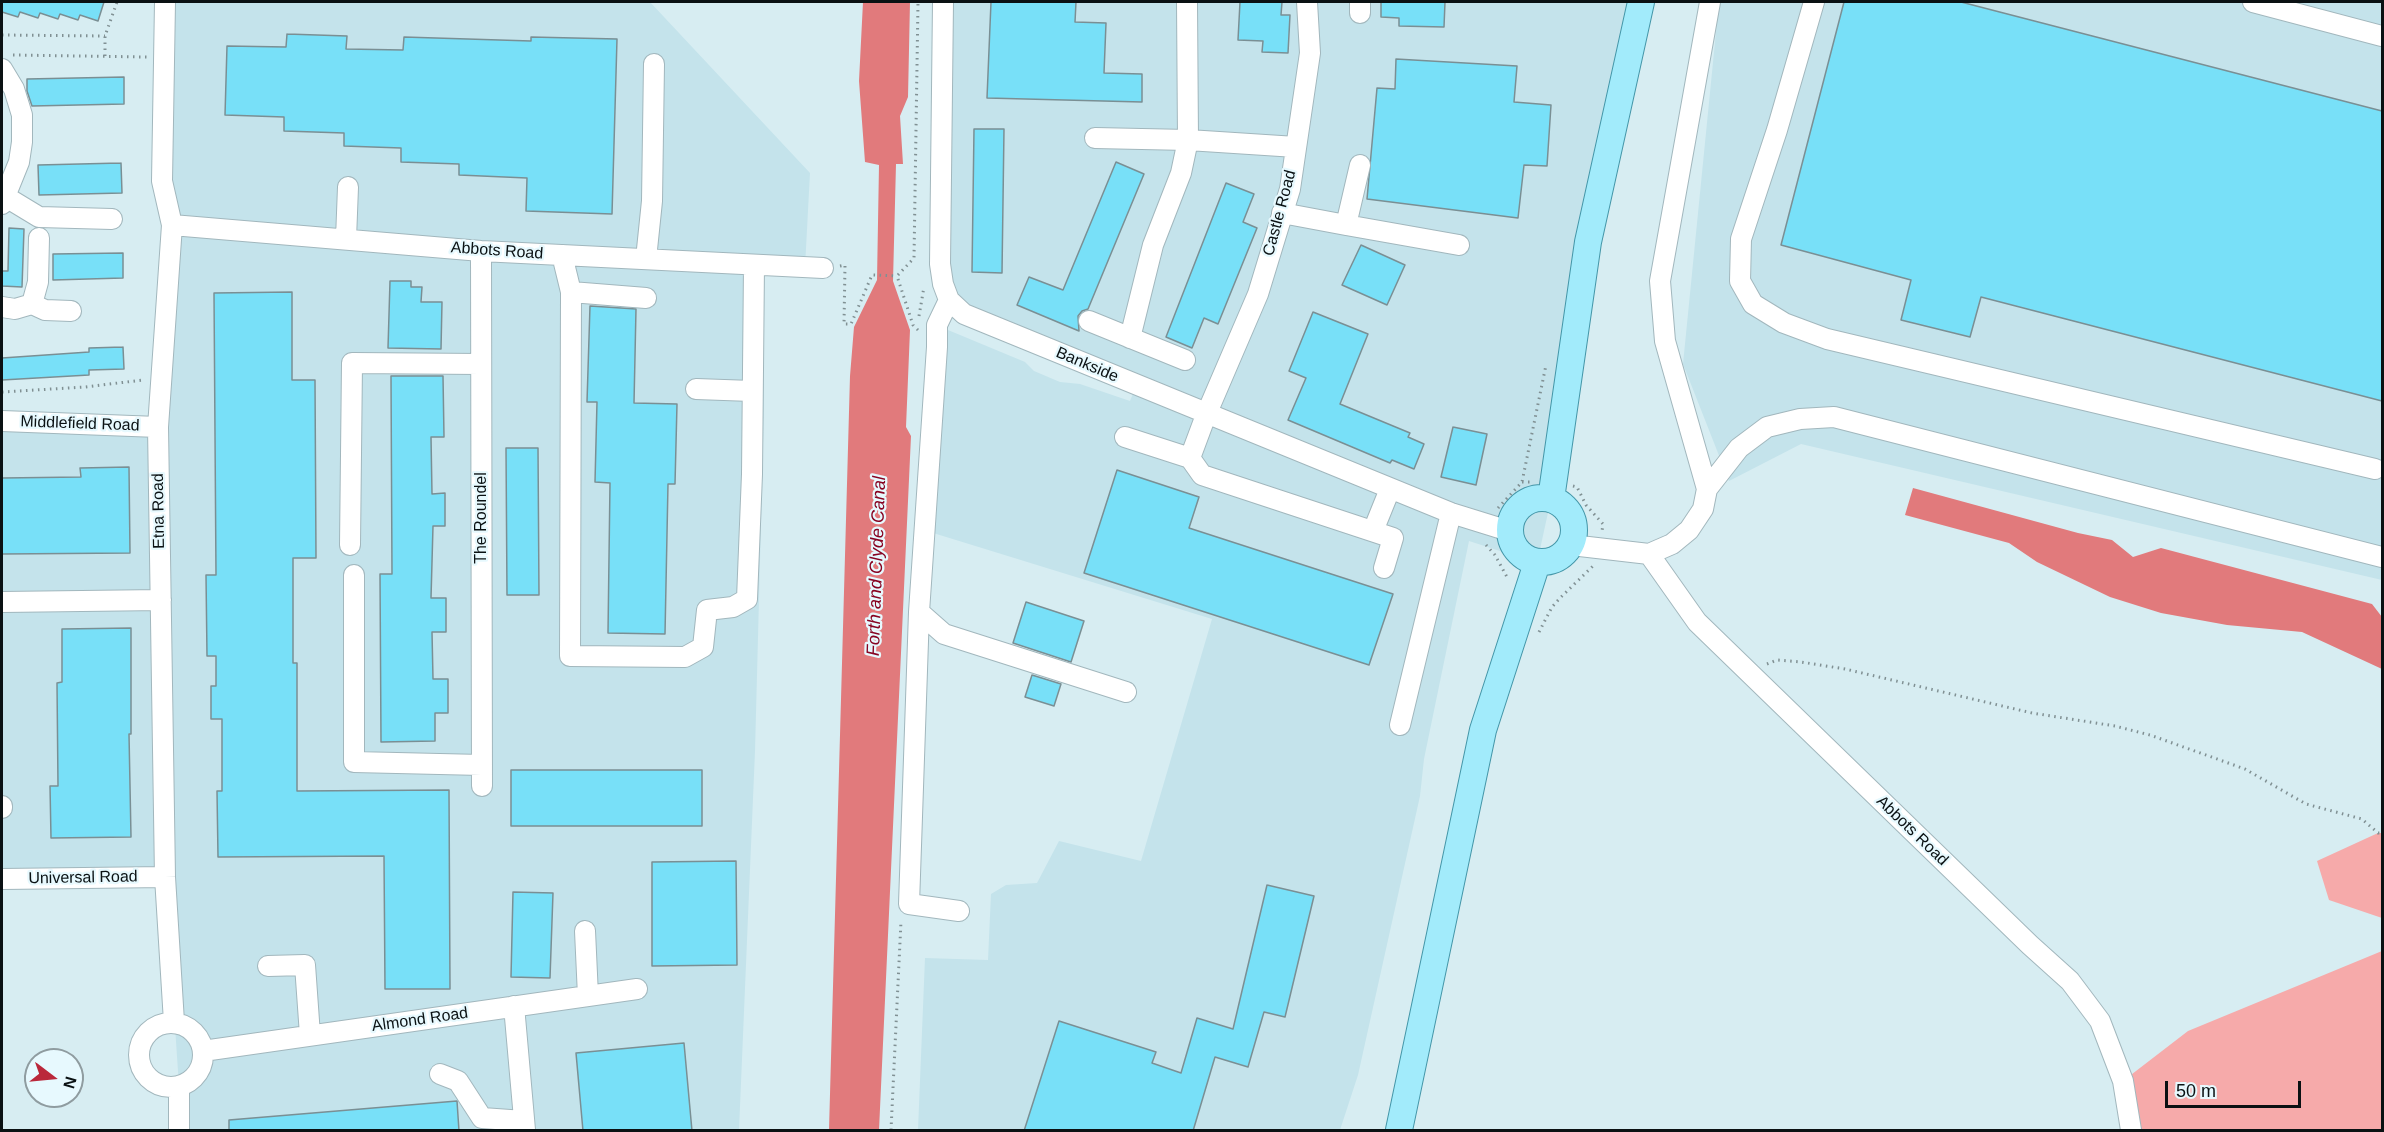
<!DOCTYPE html>
<style>
body{margin:0}
#map{position:relative;width:2384px;height:1132px;overflow:hidden;background:#d7edf2;font-family:Arial,sans-serif}
canvas{display:block}
.frame{position:absolute;inset:0;border:3px solid #0a1113;pointer-events:none}
.north{position:absolute;left:24px;top:1048px;width:60px;height:60px;box-sizing:border-box;background:#e7f9fe;border:2px solid #8f9ca0;border-radius:50%;rotate:106deg;font-size:16px;font-weight:700;line-height:24px;text-align:center;color:#0a1113}
.north::after{content:'';display:block;margin:auto;width:21px;height:27px;background:#ba283b;clip-path:polygon(50% 0,100% 100%,50% 72%,0 100%)}
.scale{position:absolute;left:2165px;top:1081px;width:136px;height:27px;box-sizing:border-box;border:3px solid #0a1113;border-top:0;padding-left:8px;font-size:18px;line-height:21px;white-space:nowrap;color:#0a1113;-webkit-text-stroke:4px #e7f9fe;paint-order:stroke}
</style>
<div id="map">
<canvas width="2384" height="1132"></canvas>
<div class="frame"></div>
<div class="north">N</div>
<div class="scale">50 m</div>
</div>
<script>
const ctx = document.querySelector('canvas').getContext('2d');
ctx.lineJoin = 'round';
function fill(path, color) { ctx.fillStyle = color; ctx.fill(path, 'evenodd'); }
const toPath = rows => new Path2D(rows.map(r => 'M' + r).join(''));
function trace(path, color, width, dash) { ctx.strokeStyle = color; ctx.lineWidth = width; ctx.lineCap = dash ? 'butt' : 'round'; ctx.setLineDash(dash || []); ctx.stroke(path); }
function label(font, color, halo, rows, align = 'center') {
  ctx.font = font + ' Arial,sans-serif'; ctx.lineWidth = 4.5; ctx.setLineDash([]); ctx.textBaseline = 'middle'; ctx.strokeStyle = halo; ctx.fillStyle = color; for (const [text, x, y, turn = 0] of rows) {
    ctx.save(); ctx.translate(x, y); ctx.rotate((+turn || 0) * Math.PI / 180); ctx.textAlign = isNaN(turn) ? turn : align; if (halo) ctx.strokeText(text, 0, 0); ctx.fillText(text, 0, 0); ctx.restore();
  }
}
const built = toPath([
 [165,2,650,2,810,173,805,267,764,265,764,409,755,751,739,1130,179,1130,179,1086,165,878,2,879,2,421,158,427,161,378],
 [943,2,1641,2,1551,499,1537,563,1469,541,1424,759,1420,796,1358,1075,1340,1130,918,1130,925,958,988,960,991,894,1006,885,1037,883,1059,841,1141,861,1212,619,930,532,948,330,1025,362,1034,371,1060,382,1080,384,1130,401,1136,386,949,300],
 [1719,2,2382,2,2382,580,1801,444,1729,481,1683,364]
]);
const green = toPath([
 [2378,833,2382,833,2382,918,2329,900,2317,861],
 [2382,951,2382,1130,2131,1130,2123,1081,2188,1031]
]);
const water = toPath([
 [863,2,910,2,908,97,900,116,903,164,896,164,893,281,910,330,906,427,911,436,879,1130,829,1130,850,376,854,327,877,280,879,165,865,162,859,81],
 [1913,488,2078,533,2112,540,2133,557,2161,548,2372,604,2382,617,2382,669,2302,632,2227,625,2161,613,2110,597,2037,562,2009,543,1905,515]
]);
const building = toPath([
 [2,2,104,2,98,21,80,15,78,20,60,14,58,19,40,13,38,18,20,12,18,17,2,12,2,2],
 [991,2,1076,2,1075,22,1106,23,1104,73,1142,74,1142,102,987,98,991,2],
 [1240,2,1282,2,1281,15,1290,15,1288,53,1262,52,1263,41,1238,40,1240,2],
 [1381,2,1445,2,1444,27,1399,26,1399,18,1381,17,1381,2],
 [1844,2,1961,2,2382,111,2382,401,1981,297,1970,337,1901,320,1911,280,1781,245,1844,2],
 [287,34,347,36,346,49,403,50,404,37,531,41,531,37,617,39,612,214,526,211,527,178,459,175,459,164,401,162,401,148,344,146,344,133,284,131,284,117,225,115,227,46,286,47,287,34],
 [1396,59,1517,66,1514,102,1551,105,1547,166,1524,165,1518,218,1367,199,1377,88,1395,89,1396,59],
 [124,77,124,104,32,106,27,91,27,79,124,77],
 [974,129,1004,129,1002,273,972,272,974,129],
 [1116,162,1144,174,1088,309,1082,311,1078,316,1079,331,1017,305,1029,277,1063,290,1116,162],
 [121,163,122,193,39,195,38,165,121,163],
 [1226,183,1254,194,1243,222,1257,228,1218,324,1204,318,1192,348,1166,337,1226,183],
 [9,228,24,229,22,287,2,286,2,271,8,271,9,228],
 [1361,245,1405,265,1387,305,1342,285,1361,245],
 [123,253,123,278,53,280,53,254,123,253],
 [390,281,411,281,411,287,422,287,421,302,442,302,441,349,388,348,390,281],
 [292,292,292,380,315,380,316,558,293,558,293,663,297,663,297,791,449,790,450,989,385,989,384,856,218,857,217,791,222,791,222,719,211,719,211,686,216,686,216,656,207,656,206,575,216,575,214,293,292,292],
 [590,306,636,309,634,403,677,404,675,484,668,484,665,634,608,633,610,483,595,482,597,402,587,402,590,306],
 [1313,312,1368,334,1340,404,1410,433,1408,437,1424,444,1414,469,1392,460,1390,463,1288,420,1306,378,1289,371,1313,312],
 [123,347,124,369,89,370,89,375,2,380,2,358,89,352,89,348,123,347],
 [391,376,443,376,444,437,431,437,432,494,445,493,445,526,433,526,431,598,446,598,446,632,432,632,433,679,448,679,448,713,435,713,435,741,381,742,380,574,392,574,391,376],
 [1453,427,1487,434,1476,485,1441,477,1453,427],
 [506,448,538,448,539,595,507,595,506,448],
 [129,467,130,553,2,554,2,478,81,477,80,468,129,467],
 [1117,470,1199,497,1189,528,1393,594,1369,665,1084,573,1117,470],
 [1026,602,1084,621,1071,662,1013,643,1026,602],
 [131,628,131,734,129,734,131,837,51,838,50,786,58,786,57,683,62,682,62,629,131,628],
 [1032,675,1061,684,1054,706,1025,697,1032,675],
 [511,770,702,770,702,826,511,826,511,770],
 [736,861,737,965,652,966,652,862,736,861],
 [1267,885,1314,896,1285,1017,1264,1012,1248,1067,1215,1057,1193,1131,1024,1131,1059,1021,1156,1052,1152,1063,1181,1073,1197,1018,1233,1029,1267,885],
 [513,892,553,893,550,978,511,977,513,892],
 [684,1043,692,1131,583,1131,576,1053,684,1043],
 [457,1101,459,1131,229,1131,229,1120,457,1101]
]);
const path = toPath([
 [2,35,105,36],
 [13,55,147,57],
 [105,56,105,36,117,2],
 [840,266,845,265,844,324,851,324,872,275,897,276],
 [919,316,924,287],
 [918,330,913,325,897,276,914,258,918,2],
 [2,392,85,387,143,380],
 [1522,482,1531,482],
 [1573,486,1577,487,1586,505,1603,524,1602,531],
 [1498,508,1522,482,1546,365],
 [1486,545,1495,555,1508,579],
 [1539,632,1552,607,1560,598,1593,566],
 [1767,664,1777,660,1801,662,1845,669,2032,713,2115,726,2150,735,2245,769,2306,804,2362,819,2378,833,2382,833],
 [891,1130,901,921]
]);
const minor = toPath([
 [165,2,162,181,172,225,158,427,165,877,174,1022],
 [943,2,940,264,943,284,949,300,964,314,1451,513,1509,531],
 [1187,2,1188,140,1296,147],
 [1360,2,1360,13],
 [1814,2,1777,130,1741,239,1740,281,1753,304,1784,323,1827,339,2375,469],
 [2253,2,2382,36],
 [2,69,14,89,22,115,22,142,19,162,2,204],
 [1095,138,1188,140,1181,173,1153,245,1130,338],
 [6,197,39,217,112,219],
 [1282,213,1346,225,1360,165],
 [172,225,481,251,823,268],
 [1346,225,1459,245],
 [346,239,348,187],
 [481,251,482,786],
 [562,255,571,292,570,656,685,657,703,647,707,610,733,607,747,599,752,474,754,265],
 [646,259,652,201,654,64],
 [571,292,646,298],
 [949,300,937,325,937,347,919,612,944,634,1126,692],
 [32,304,45,310,71,311],
 [2,307,15,309,32,304,38,282,39,238],
 [1089,321,1185,360],
 [696,389,752,391],
 [2,421,158,427],
 [1125,437,1190,458,1202,475,1393,538,1384,568],
 [1190,458,1206,415,1258,294,1290,189,1310,53,1307,2],
 [1707,489,1665,341,1660,281,1710,2],
 [1373,531,1390,489],
 [350,545,352,363,481,364],
 [1571,545,1649,554,1672,544,1689,530,1703,509,1707,489,1739,448,1767,427,1800,419,1834,417,2382,557],
 [1649,554,1697,622,2030,945,2070,981,2100,1021,2123,1081,2131,1130],
 [354,575,354,762,482,765],
 [2,602,161,600],
 [919,612,909,904,959,911],
 [1400,725,1451,513],
 [2,806,2,808],
 [2,879,165,877],
 [585,931,588,996],
 [268,966,305,965,310,1035],
 [514,1006,525,1130],
 '139 1055a32 32 0 1 1 64 0a32 32 0 1 1-64 0Z',
 [203,1051,637,989],
 [440,1074,458,1081,482,1118,524,1121],
 [179,1086,179,1130]
]);
const major = toPath([
 '1510 530a32 32 0 1 1 64 0a32 32 0 1 1-64 0Z',
 [1551,499,1588,242,1641,2],
 [1399,1130,1483,730,1537,563]
]);
const streetNames = [
 ["Castle Road",1280,213,-75],
 ["Abbots Road",497,251,4],
 ["Bankside",1087,365,23],
 ["Middlefield Road",80,424,2],
 ["Etna Road",159,511,-91],
 ["The Roundel",482,518,-90],
 ["Abbots Road",1912,831,44],
 ["Universal Road",83,878,-1],
 ["Almond Road",420,1020,-8]
];
const waterNames = [
 ["Forth and Clyde Canal",877,566,-88]
];
fill(built, '#c4e3eb');
fill(green, '#f6aaaa');
fill(water, '#e17a7c');
fill(building, '#78e0f8');
trace(building, '#7a8f94', 1.5);
trace(minor, '#a2b7bd', 22);
trace(major, '#4496a8', 28);
trace(path, '#809093', 3, [1.5, 4.5]);
trace(minor, '#fff', 20);
trace(major, '#a2ebfb', 26);
label('16px', '#0a1113', '#e7f9fe', streetNames);
label('italic 18px', '#870321', '#e7f9fe', waterNames);
</script>
